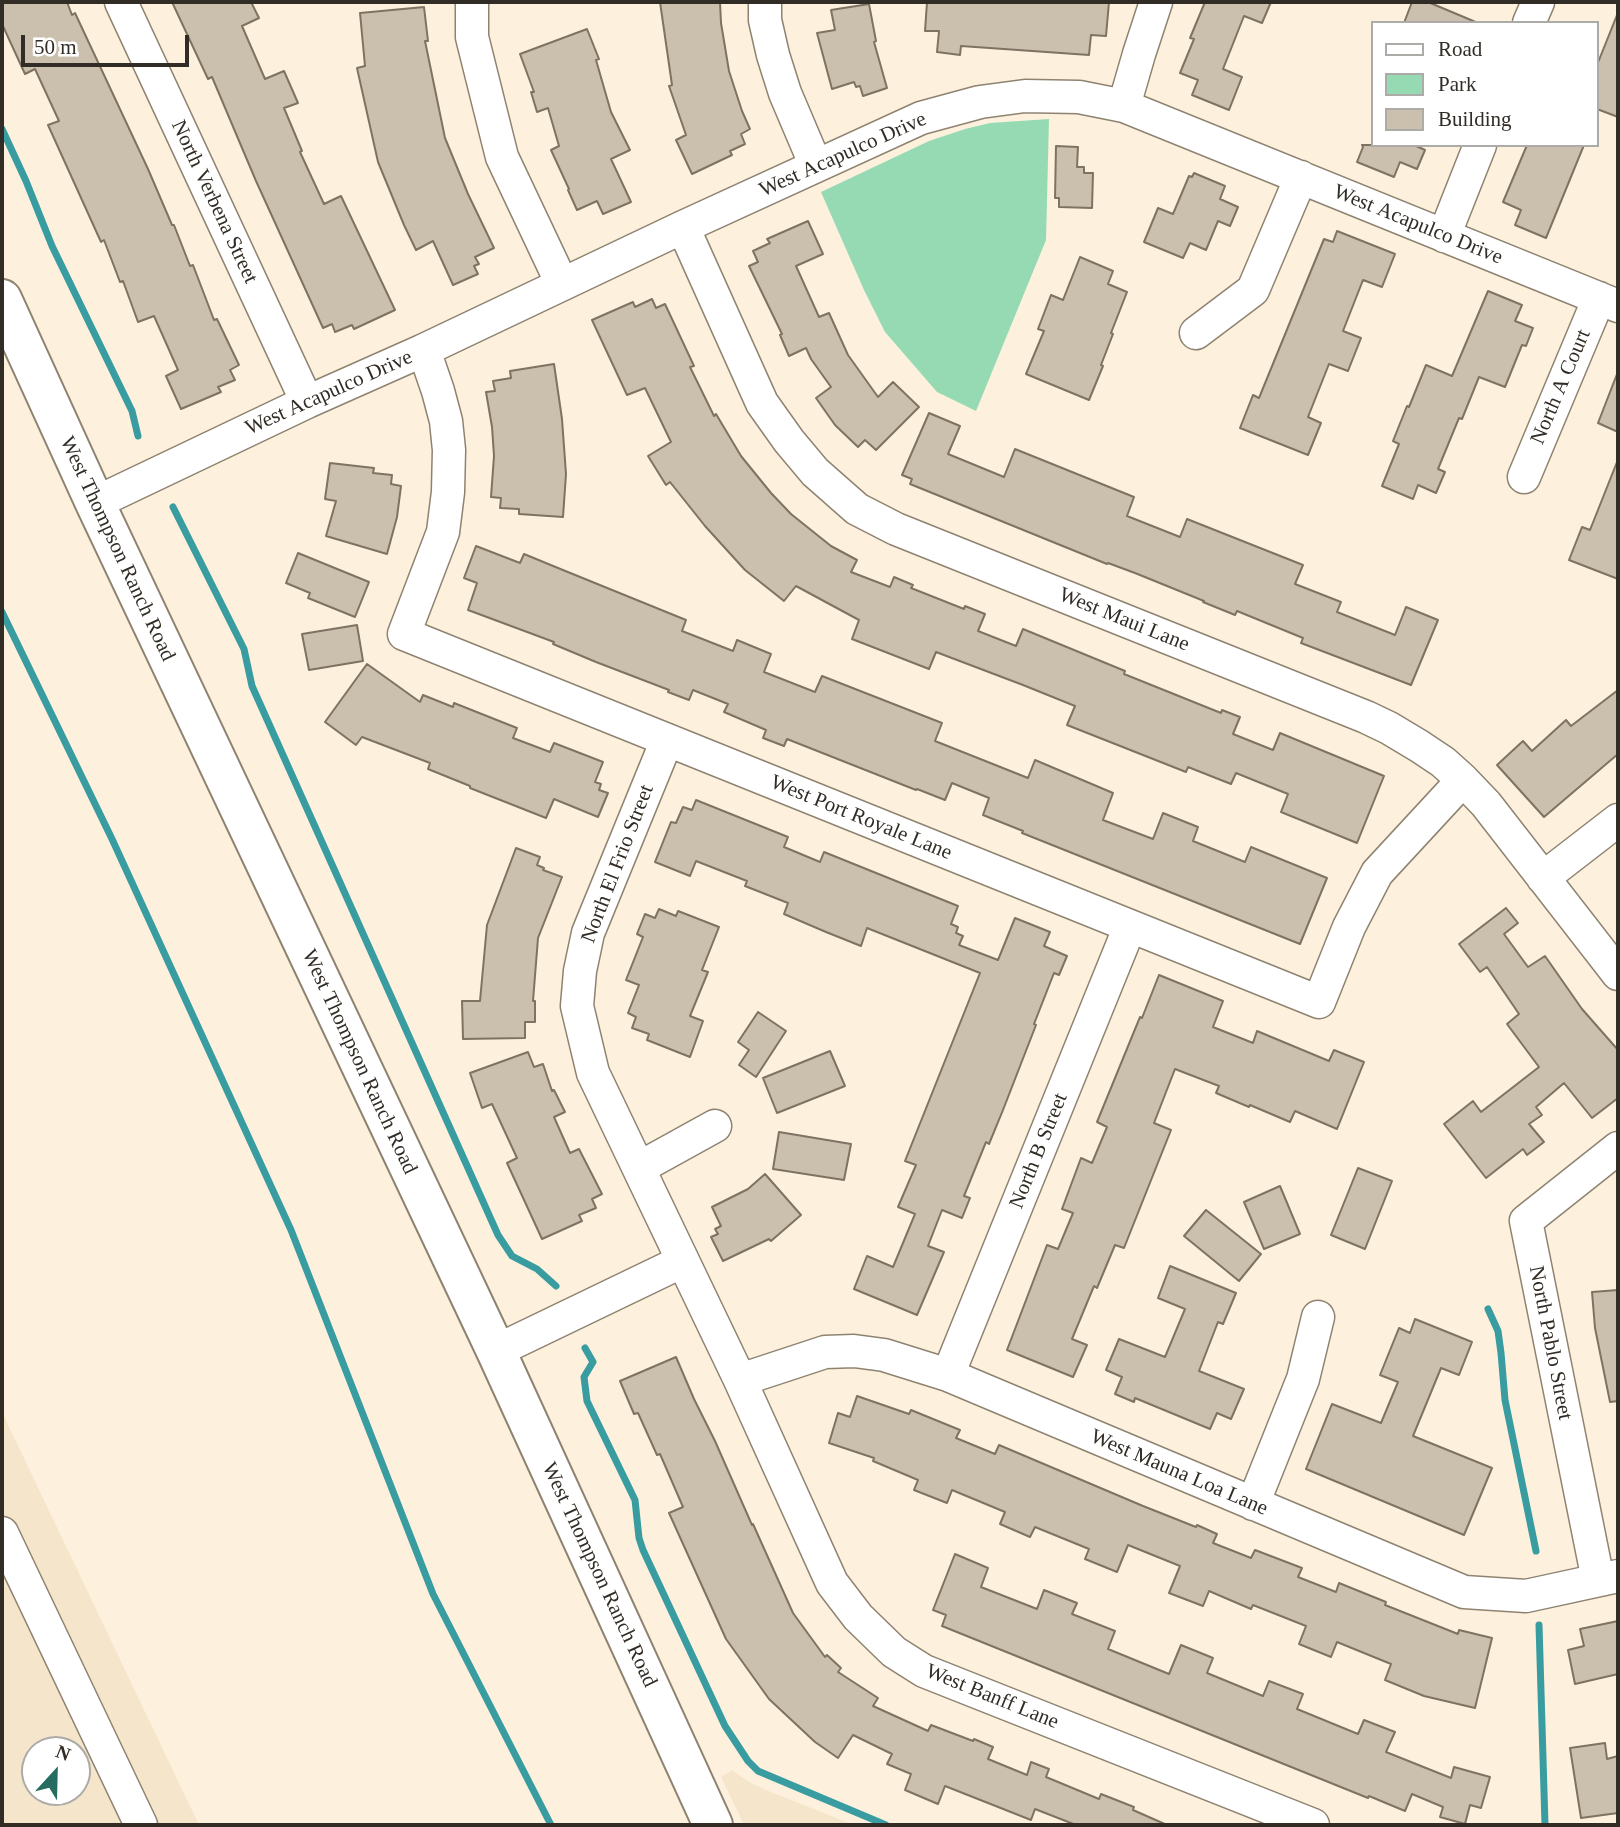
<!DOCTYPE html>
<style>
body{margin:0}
#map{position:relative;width:1620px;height:1827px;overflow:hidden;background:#fdf1dd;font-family:Georgia,serif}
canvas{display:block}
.frame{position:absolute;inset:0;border:4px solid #312c25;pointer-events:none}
.legend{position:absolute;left:1371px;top:21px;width:228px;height:126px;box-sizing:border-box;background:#fff;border:2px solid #adaba8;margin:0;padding:9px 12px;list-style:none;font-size:21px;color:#312c25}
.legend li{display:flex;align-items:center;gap:14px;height:35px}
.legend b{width:35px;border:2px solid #adaba8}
.north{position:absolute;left:21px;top:1736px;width:70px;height:70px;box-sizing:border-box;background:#fff;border:2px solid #adaba8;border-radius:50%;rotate:22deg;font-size:19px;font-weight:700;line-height:28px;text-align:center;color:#312c25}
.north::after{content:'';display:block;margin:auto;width:24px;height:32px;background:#266c60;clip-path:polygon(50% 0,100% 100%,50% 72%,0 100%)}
.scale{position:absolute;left:21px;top:35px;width:168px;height:32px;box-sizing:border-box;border:4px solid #312c25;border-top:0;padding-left:9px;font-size:21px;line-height:24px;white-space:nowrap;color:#312c25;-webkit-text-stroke:5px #fff;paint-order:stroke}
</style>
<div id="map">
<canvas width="1620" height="1827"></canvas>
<div class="frame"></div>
<ul class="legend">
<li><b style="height:9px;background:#fff"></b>Road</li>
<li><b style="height:19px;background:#96dab4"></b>Park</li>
<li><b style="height:19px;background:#cbbfad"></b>Building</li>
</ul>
<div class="north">N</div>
<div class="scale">50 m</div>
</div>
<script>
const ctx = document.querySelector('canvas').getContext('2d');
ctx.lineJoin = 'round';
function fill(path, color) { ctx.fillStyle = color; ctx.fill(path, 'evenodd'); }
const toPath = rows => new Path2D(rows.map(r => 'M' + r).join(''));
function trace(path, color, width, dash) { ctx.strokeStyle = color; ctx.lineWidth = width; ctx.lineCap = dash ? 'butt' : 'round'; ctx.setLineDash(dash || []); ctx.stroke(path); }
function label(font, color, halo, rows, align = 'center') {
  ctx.font = font + ' Georgia,serif'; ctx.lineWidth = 5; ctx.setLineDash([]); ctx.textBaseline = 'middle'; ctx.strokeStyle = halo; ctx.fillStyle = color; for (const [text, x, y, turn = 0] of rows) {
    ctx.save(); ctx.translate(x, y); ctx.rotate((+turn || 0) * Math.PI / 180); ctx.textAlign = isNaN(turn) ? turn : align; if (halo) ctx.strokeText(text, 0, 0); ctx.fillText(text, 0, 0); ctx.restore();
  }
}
const built = toPath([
 [2,1412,199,1825,2,1825],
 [35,1750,77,1750,77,1792,35,1792],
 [732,1770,749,1782,766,1790,854,1825,744,1825,721,1777]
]);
const green = toPath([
 [1049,119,1046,240,976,411,937,392,885,332,864,290,821,192,929,141,965,129,990,123]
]);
const stream = toPath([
 [2,129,26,181,52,246,132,411,138,436],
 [173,507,244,649,252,686,498,1235,512,1256,537,1269,556,1286],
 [2,612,112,839,291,1230,433,1594,551,1825],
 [1488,1309,1498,1331,1501,1353,1505,1400,1536,1551],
 [585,1348,593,1362,584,1377,587,1401,635,1500,639,1538,643,1550,725,1726,748,1761,758,1771,886,1825],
 [1539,1625,1545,1825]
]);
const building = toPath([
 [2,2,67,2,72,15,75,13,148,169,172,225,174,225,190,266,193,265,214,320,217,319,239,365,230,370,235,380,218,387,221,392,181,409,166,376,178,370,154,316,138,322,123,281,120,282,104,240,101,242,48,125,59,121,35,69,25,74,2,24,2,2],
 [172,2,251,2,259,18,242,26,265,79,284,71,298,103,284,108,302,151,300,152,324,204,341,196,395,310,354,329,352,325,335,332,332,324,323,328,256,181,212,77,208,79,172,2],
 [660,2,720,2,721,23,729,71,742,111,750,129,741,134,745,144,730,151,732,155,692,174,676,140,686,135,669,86,672,85,660,2],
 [927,2,1109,2,1106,36,1091,35,1089,55,961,46,960,55,937,52,939,31,925,31,927,2],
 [1205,2,1271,2,1262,23,1244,16,1223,69,1242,77,1229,110,1192,95,1198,80,1180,73,1194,39,1190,38,1205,2],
 [1412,2,1428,2,1478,23,1404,23,1412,2],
 [869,4,876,41,874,42,887,88,863,96,860,86,856,87,854,82,832,89,817,33,835,30,831,10,869,4],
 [424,7,428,41,425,41,445,138,468,194,494,248,475,257,479,264,474,266,478,274,453,285,433,241,416,250,404,225,378,162,357,68,365,66,360,13,424,7],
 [1617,15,1618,15,1618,117,1597,109,1597,65,1617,15],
 [587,29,599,59,596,60,611,112,630,150,611,159,631,202,603,214,597,201,577,210,568,190,569,189,551,150,559,146,548,108,537,112,531,92,534,92,520,54,587,29],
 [1362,145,1414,145,1425,150,1417,169,1400,162,1394,177,1357,162,1363,147,1362,145],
 [1527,145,1584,145,1546,238,1515,225,1521,210,1503,202,1527,145],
 [1056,146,1078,147,1077,167,1084,167,1084,173,1093,173,1092,208,1059,207,1059,198,1055,198,1056,146],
 [1194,173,1225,186,1220,199,1238,207,1230,226,1218,221,1206,250,1190,243,1183,258,1144,242,1158,208,1173,214,1189,176,1192,177,1194,173],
 [808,221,823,254,796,266,819,317,829,313,848,355,878,397,893,382,919,407,876,450,865,440,858,447,835,425,816,398,831,387,811,359,806,348,789,356,780,335,782,334,749,266,758,262,753,251,770,243,767,239,808,221],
 [1337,231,1395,254,1382,287,1363,280,1343,331,1361,338,1348,371,1329,364,1308,417,1321,423,1308,455,1240,428,1253,395,1259,398,1324,239,1333,242,1337,231],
 [1080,257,1113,271,1108,284,1127,292,1111,333,1113,334,1101,365,1103,366,1089,400,1026,374,1044,331,1038,329,1051,295,1063,300,1080,257],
 [1488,291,1522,305,1515,321,1533,328,1526,346,1522,345,1505,387,1479,377,1462,419,1459,418,1438,469,1445,472,1436,493,1418,485,1413,499,1382,486,1399,444,1393,441,1407,406,1409,407,1426,365,1452,376,1488,291],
 [652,299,656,308,665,304,694,366,690,367,714,416,716,414,741,456,771,493,791,514,831,546,857,560,851,572,890,587,894,577,913,585,911,588,964,609,965,606,985,614,978,631,1016,646,1023,629,1125,671,1124,674,1221,713,1222,710,1240,717,1233,734,1273,750,1280,733,1384,776,1357,843,1281,812,1288,794,1236,773,1231,784,1188,767,1186,772,1067,725,1075,706,1023,685,936,652,929,669,852,639,859,620,796,586,784,601,745,570,705,526,670,482,666,485,648,456,671,442,645,388,627,395,592,320,633,302,635,307,652,299],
 [554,364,562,419,566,474,563,517,519,514,519,509,500,508,501,498,491,497,494,456,492,427,486,392,495,391,493,381,511,378,510,371,554,364],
 [1617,374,1618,375,1618,432,1598,423,1617,374],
 [929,413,960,426,948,454,1004,477,1015,449,1134,497,1127,516,1180,537,1187,519,1303,565,1295,584,1341,602,1337,612,1395,635,1406,607,1438,620,1411,685,1301,643,1303,638,1237,611,1235,615,1203,602,1204,601,1135,573,1108,563,1107,564,910,484,912,479,902,475,929,413],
 [1617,462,1618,462,1618,579,1569,560,1582,527,1590,530,1617,462],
 [330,463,374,468,373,473,392,475,391,484,401,486,397,517,387,554,326,536,336,501,325,499,330,463],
 [476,546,520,563,524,554,558,568,686,620,682,631,733,651,737,640,771,654,764,672,815,692,822,676,942,723,935,741,1028,778,1035,760,1113,793,1103,820,1153,839,1163,813,1198,827,1193,841,1245,862,1251,847,1327,878,1300,944,1022,833,1023,831,983,815,989,798,952,783,945,800,917,789,916,790,787,739,784,746,763,738,766,730,724,712,728,704,693,690,689,700,668,692,669,690,596,662,553,644,554,642,468,610,477,583,464,578,476,546],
 [298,553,369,582,355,617,308,598,310,593,286,583,298,553],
 [357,625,363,661,309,670,302,634,357,625],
 [367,664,420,702,423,695,453,707,454,703,517,728,513,738,550,752,554,743,603,762,595,782,601,784,599,790,608,793,598,817,554,799,546,818,470,788,470,786,428,769,430,763,362,737,356,745,325,722,367,664],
 [1618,690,1618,754,1544,817,1497,765,1523,741,1532,751,1566,720,1571,726,1618,690],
 [696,800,788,837,784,847,820,862,824,852,958,906,951,924,958,927,956,933,963,936,959,945,998,960,1015,918,1050,932,1044,946,1067,956,1059,975,1054,973,1034,1024,1036,1025,1003,1110,989,1144,986,1142,964,1196,970,1198,962,1218,942,1210,928,1246,944,1252,917,1315,854,1289,867,1256,893,1267,915,1214,898,1207,916,1165,905,1161,980,973,867,928,861,946,826,932,784,914,788,903,745,886,747,881,696,861,690,876,655,862,671,822,676,823,683,807,692,810,696,800],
 [516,848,540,857,537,865,544,868,543,870,562,877,538,938,533,1001,535,1001,535,1022,525,1022,525,1038,463,1039,462,1001,480,1001,487,925,516,848],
 [1506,908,1518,923,1504,934,1528,967,1545,956,1582,1009,1618,1050,1618,1098,1592,1118,1564,1083,1536,1107,1542,1115,1529,1124,1544,1142,1527,1155,1523,1149,1486,1178,1444,1124,1473,1101,1481,1112,1539,1067,1507,1024,1519,1014,1487,967,1480,972,1459,944,1506,908],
 [659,909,676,916,678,911,719,927,702,970,708,972,690,1016,703,1021,690,1057,647,1040,649,1034,632,1028,636,1017,628,1013,639,985,626,980,643,937,637,934,645,914,655,918,659,909],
 [1159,975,1223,1001,1213,1027,1253,1043,1257,1031,1329,1061,1334,1050,1364,1062,1337,1129,1295,1111,1290,1122,1250,1105,1249,1107,1216,1093,1219,1086,1175,1069,1154,1123,1171,1130,1124,1248,1115,1245,1097,1288,1094,1286,1072,1339,1087,1345,1073,1377,1007,1350,1047,1245,1058,1249,1073,1213,1062,1209,1081,1158,1092,1163,1107,1127,1097,1122,1140,1017,1142,1018,1159,975],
 [758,1012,786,1031,756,1077,739,1065,749,1050,738,1042,758,1012],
 [830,1051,845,1086,777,1113,763,1078,830,1051],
 [528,1052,534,1067,543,1064,552,1091,554,1090,565,1112,554,1117,570,1153,579,1149,602,1194,592,1199,596,1208,579,1215,582,1221,542,1239,507,1163,517,1158,492,1104,482,1108,470,1073,528,1052],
 [779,1132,851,1144,844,1180,773,1169,779,1132],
 [1358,1168,1392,1181,1365,1249,1331,1235,1358,1168],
 [765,1174,801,1215,771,1241,769,1239,723,1261,711,1237,718,1234,715,1229,721,1226,712,1207,748,1189,765,1174],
 [1280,1186,1300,1234,1264,1249,1244,1202,1280,1186],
 [1206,1210,1261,1254,1239,1281,1184,1236,1206,1210],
 [1170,1266,1236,1293,1223,1324,1218,1322,1199,1371,1244,1389,1231,1419,1217,1413,1210,1429,1135,1398,1134,1402,1115,1394,1122,1377,1106,1370,1119,1339,1165,1357,1185,1309,1158,1298,1170,1266],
 [1618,1290,1618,1401,1610,1402,1595,1328,1592,1292,1618,1290],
 [1415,1319,1472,1342,1459,1375,1441,1368,1413,1436,1492,1468,1464,1535,1306,1469,1332,1404,1381,1423,1398,1382,1380,1375,1399,1328,1410,1333,1415,1319],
 [676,1357,694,1399,715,1441,752,1525,753,1524,793,1613,825,1657,827,1655,841,1668,838,1672,878,1698,873,1706,928,1731,931,1725,973,1741,974,1739,993,1747,988,1759,1027,1775,1031,1762,1049,1769,1046,1777,1099,1799,1101,1794,1134,1807,1133,1810,1167,1825,1076,1825,1035,1809,1031,1820,945,1786,938,1804,905,1790,911,1774,887,1764,892,1754,853,1735,838,1758,815,1742,769,1699,726,1639,669,1513,683,1507,660,1454,657,1455,638,1413,634,1414,620,1381,676,1357],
 [857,1396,909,1414,911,1410,960,1430,956,1438,995,1454,999,1445,1143,1506,1196,1527,1197,1525,1217,1534,1213,1543,1251,1558,1255,1550,1302,1568,1298,1577,1336,1592,1339,1583,1386,1602,1385,1605,1458,1634,1459,1630,1492,1638,1475,1708,1424,1696,1385,1680,1391,1664,1337,1642,1331,1657,1299,1644,1306,1626,1253,1605,1251,1609,1209,1591,1203,1606,1169,1593,1180,1566,1128,1545,1117,1572,1085,1559,1089,1549,1035,1527,1030,1537,1000,1524,1005,1512,952,1490,947,1503,914,1490,918,1480,873,1461,874,1458,829,1443,838,1413,850,1417,857,1396],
 [955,1554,988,1568,981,1587,1037,1609,1044,1590,1077,1603,1072,1614,1115,1631,1108,1649,1169,1674,1181,1645,1213,1658,1207,1673,1263,1696,1269,1681,1303,1694,1297,1709,1358,1734,1364,1720,1395,1732,1386,1752,1451,1778,1454,1767,1490,1777,1481,1808,1470,1805,1465,1824,1440,1817,1443,1807,1412,1794,1405,1811,1369,1796,1368,1798,942,1626,946,1615,933,1610,955,1554],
 [1618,1621,1618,1674,1575,1684,1568,1650,1584,1646,1580,1629,1618,1621],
 [1605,1743,1607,1759,1618,1756,1618,1813,1581,1818,1570,1748,1605,1743]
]);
const minor = toPath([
 [121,2,307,402],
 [472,2,472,37,502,157,562,284],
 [765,2,765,20,773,55,785,93,816,166],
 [1529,23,1538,2],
 [1124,106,1139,54,1156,2],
 [683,227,762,403,789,441,815,472,857,509,896,529,1366,717,1389,728,1419,746,1443,762,1463,780,1486,804,1618,974],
 [1444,236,1480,145],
 [1196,333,1253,290,1301,177],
 [424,350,438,391,446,421,449,450,448,492,443,532,404,634,1319,1002,1349,927,1377,873,1463,780],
 [1524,477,1599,298],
 [95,503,307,402,424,350,683,227,921,118,980,102,1025,96,1079,97,1124,106,1618,306],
 [667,740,588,933,580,971,577,1006,593,1073,740,1380,832,1583,858,1617,894,1652,924,1671,1313,1825],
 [1543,878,1618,820],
 [639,1168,715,1126],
 [496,1351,683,1261],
 [948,1375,1130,926],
 [740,1380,825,1352,854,1351,884,1355,948,1375,1464,1592,1526,1596,1618,1576],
 [1253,1504,1303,1379,1318,1317],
 [2,1533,141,1825],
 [1598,1580,1526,1221,1618,1148]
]);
const major = toPath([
 [2,299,95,503,496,1351,713,1825]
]);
const streetNames = [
 ["West Acapulco Drive",843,155,-24],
 ["North Verbena Street",214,202,65],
 ["West Acapulco Drive",1418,225,22],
 ["North A Court",1561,387,-67],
 ["West Acapulco Drive",329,393,-24],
 ["West Thompson Ranch Road",117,549,65],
 ["West Maui Lane",1124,620,22],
 ["West Port Royale Lane",861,818,22],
 ["North El Frio Street",618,864,-69],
 ["West Thompson Ranch Road",359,1062,65],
 ["North B Street",1039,1151,-68],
 ["North Pablo Street",1550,1343,79],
 ["West Mauna Loa Lane",1179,1473,23],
 ["West Thompson Ranch Road",599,1575,65],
 ["West Banff Lane",992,1697,22]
];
fill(built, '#f5e5cb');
fill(green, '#96dab4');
trace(stream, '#399ca0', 7);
fill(building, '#cbbfad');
trace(building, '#7e7362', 2);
trace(minor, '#8e8371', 35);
trace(major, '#8e8371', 42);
trace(minor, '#fff', 32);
trace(major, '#fff', 38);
label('21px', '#312c25', '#fff', streetNames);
</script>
